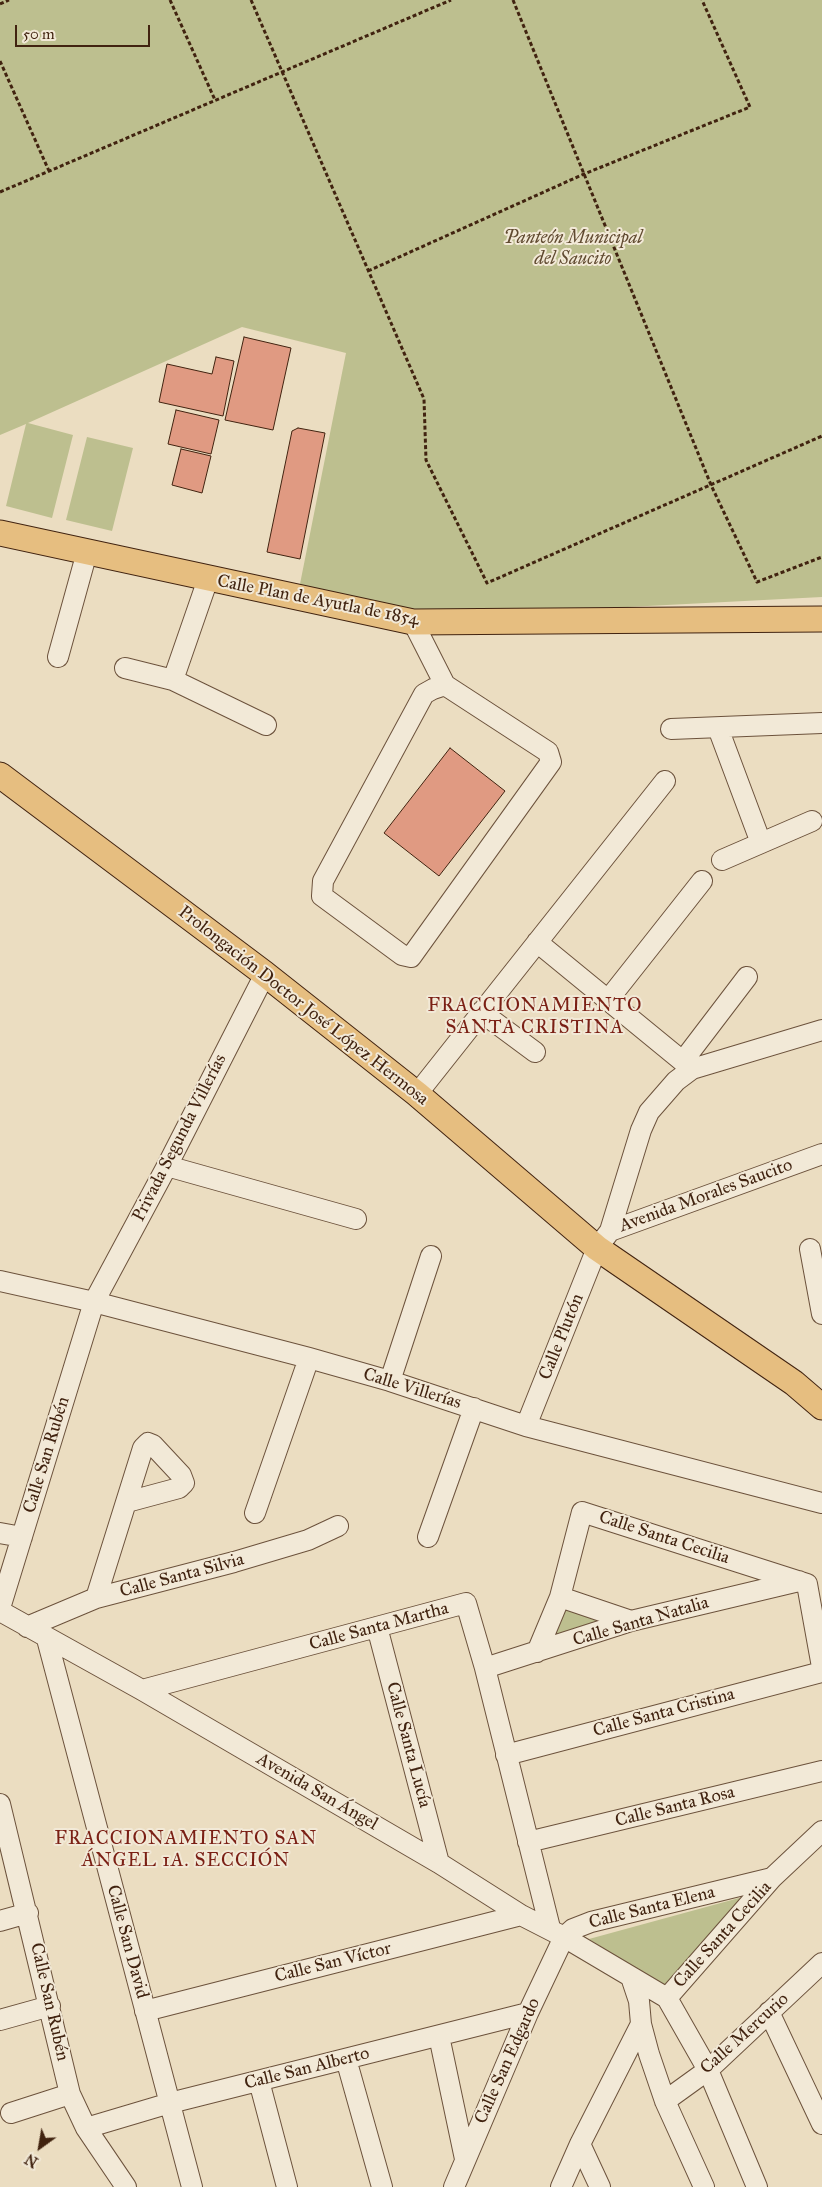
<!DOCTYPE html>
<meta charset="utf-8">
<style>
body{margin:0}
#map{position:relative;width:822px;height:2187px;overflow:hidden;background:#ebddc1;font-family:"IM FELL Great Primer",serif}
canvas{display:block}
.north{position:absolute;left:15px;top:2122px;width:50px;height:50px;-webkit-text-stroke:4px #f2e9d7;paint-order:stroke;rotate:212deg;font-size:14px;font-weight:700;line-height:20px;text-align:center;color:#412310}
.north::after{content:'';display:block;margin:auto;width:18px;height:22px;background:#412310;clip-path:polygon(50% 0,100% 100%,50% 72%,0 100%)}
.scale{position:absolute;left:15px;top:25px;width:135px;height:22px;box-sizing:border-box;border:2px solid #412310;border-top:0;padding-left:6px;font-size:15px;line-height:18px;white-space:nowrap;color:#412310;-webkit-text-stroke:4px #f2e9d7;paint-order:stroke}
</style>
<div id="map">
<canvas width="822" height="2187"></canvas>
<div class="north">N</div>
<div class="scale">50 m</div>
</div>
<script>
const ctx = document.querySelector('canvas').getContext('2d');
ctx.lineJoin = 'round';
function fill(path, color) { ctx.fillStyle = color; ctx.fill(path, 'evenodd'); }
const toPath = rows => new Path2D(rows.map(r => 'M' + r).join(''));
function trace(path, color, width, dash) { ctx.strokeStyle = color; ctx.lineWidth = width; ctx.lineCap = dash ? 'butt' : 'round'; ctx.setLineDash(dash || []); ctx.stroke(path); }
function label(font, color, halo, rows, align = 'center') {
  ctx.font = font + ' "IM FELL Great Primer",serif'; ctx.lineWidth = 4; ctx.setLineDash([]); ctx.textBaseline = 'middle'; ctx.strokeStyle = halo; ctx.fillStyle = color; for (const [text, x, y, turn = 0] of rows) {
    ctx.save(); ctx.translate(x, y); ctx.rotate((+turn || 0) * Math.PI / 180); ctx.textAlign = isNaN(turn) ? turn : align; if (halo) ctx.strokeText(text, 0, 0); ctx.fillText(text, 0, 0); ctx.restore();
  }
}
const green = toPath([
 [0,0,822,0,822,597,434,617,299,589,346,353,242,327,28,423,73,435,52,518,6,506,26,424,0,435],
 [87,437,133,448,112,531,66,520],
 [563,1600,620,1620,543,1648],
 [750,1895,668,1989,589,1939]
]);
const building = toPath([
 [244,337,291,348,273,430,225,420,244,337],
 [216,357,234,361,223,416,159,402,167,364,212,374,216,357],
 [176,410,219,420,211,454,168,444,176,410],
 [298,428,325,433,300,559,267,552,292,431,298,428],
 [181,449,211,456,202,493,172,485,181,449],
 [450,748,505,791,439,876,384,833,450,748]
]);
const path = toPath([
 [170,0,215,100],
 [251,0,424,399,426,460,487,583,822,436],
 [513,0,711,485,757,582,822,557],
 [0,4,9,0],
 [0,61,49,171],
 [0,192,451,0],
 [368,271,584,174,750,107,702,0]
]);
const minor = toPath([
 [413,622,445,685,548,752,551,762,411,957,402,955,322,896,323,881,424,694,433,689,445,685],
 [58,657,87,552],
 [125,668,173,680,266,725],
 [173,680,208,579],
 [718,728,761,843],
 [671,729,822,723],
 [722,860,812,821],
 [537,942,692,1069],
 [608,1000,702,881],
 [481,1012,535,1052],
 [683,1061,747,977],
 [417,1094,665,781],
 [167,1166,356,1219],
 [610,1231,641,1130,649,1112,676,1081,692,1069,822,1030],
 [810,1249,822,1314],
 [0,1281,94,1302,309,1358,390,1381,526,1426,822,1503],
 [390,1381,431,1256],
 [526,1426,597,1248,610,1231,822,1154],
 [255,1513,309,1358],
 [0,1533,22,1537],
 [428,1537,474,1408],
 [560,1597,631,1621],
 [96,1598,143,1448,148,1443,153,1445,181,1475,184,1483,179,1488,127,1502],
 [0,1608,94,1302,167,1166,265,974],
 [0,1611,142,1690,439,1863,521,1915,564,1937,667,1998,708,2070,757,2187],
 [27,1627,96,1598,234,1562,308,1540,338,1526],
 [377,1627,439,1863],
 [47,1639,192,2187],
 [537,1652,560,1597,582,1512,807,1584,822,1667],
 [485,1668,631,1621,799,1581],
 [142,1690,466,1603,485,1668,550,1928],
 [506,1755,822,1672],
 [0,1804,70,2094,86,2128,126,2187],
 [528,1842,822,1771],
 [0,1921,28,1913],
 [631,1977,639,2001,641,2024,649,2054,665,2101,704,2187],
 [667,1998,772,1878,822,1831],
 [145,2011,521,1915],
 [769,2012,822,2124],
 [0,2020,50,2006],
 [439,2036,465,2159],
 [346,2059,382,2187],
 [259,2081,287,2187],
 [665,2101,708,2070,822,1963],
 [11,2113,70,2094],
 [86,2128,170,2103,528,2013],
 [580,2144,600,2187],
 [454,2187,528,2013,564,1937,573,1929,591,1922,772,1878],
 [561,2187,580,2144,641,2024]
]);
const major = toPath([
 [0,533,413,622,822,619],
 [0,775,265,974,417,1094,597,1248,794,1383,822,1407]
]);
const parkNames = [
 ["Panteón Municipal",573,239],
 ["del Saucito",573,260]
];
const streetNames = [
 ["Calle Plan de Ayutla de 1854",318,601,11],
 ["Prolongación Doctor José López Hermosa",303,1006,38],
 ["Privada Segunda Villerías",180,1138,-63],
 ["Avenida Morales Saucito",706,1196,-20],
 ["Calle Plutón",562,1337,-68],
 ["Calle Villerías",412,1389,17],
 ["Calle San Rubén",47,1455,-73],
 ["Calle Santa Cecilia",664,1538,18],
 ["Calle Santa Silvia",182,1576,-15],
 ["Calle Santa Natalia",641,1622,-16],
 ["Calle Santa Martha",379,1627,-15],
 ["Calle Santa Cristina",664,1713,-15],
 ["Calle Santa Lucía",408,1745,75],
 ["Avenida San Ángel",317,1792,30],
 ["Calle Santa Rosa",675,1807,-14],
 ["Calle Santa Elena",652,1908,-14],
 ["Calle Santa Cecilia",723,1935,-48],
 ["Calle San David",127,1942,75],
 ["Calle San Víctor",333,1963,-14],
 ["Calle San Rubén",49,2002,77],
 ["Calle Mercurio",745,2034,-42],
 ["Calle San Edgardo",508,2061,-66],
 ["Calle San Alberto",307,2069,-14]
];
const neighbourhoodNames = [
 ["FRACCIONAMIENTO",535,1006],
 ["SANTA CRISTINA",535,1028],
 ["FRACCIONAMIENTO SAN",186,1839],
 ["ÁNGEL 1A. SECCIÓN",186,1861]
];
fill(green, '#bdbf8f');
fill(building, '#e09a82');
trace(building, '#412310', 1);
trace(minor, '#6c523c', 22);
trace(major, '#412310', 27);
trace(path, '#412310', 3, [4, 2.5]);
trace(minor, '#f2e9d7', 20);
trace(major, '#e6be80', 25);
label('italic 18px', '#604a30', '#f2e9d7', parkNames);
label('18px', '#412310', '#f2e9d7', streetNames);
ctx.letterSpacing = '1px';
label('19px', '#7a1f14', '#f2e9d7', neighbourhoodNames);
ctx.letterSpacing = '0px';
</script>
